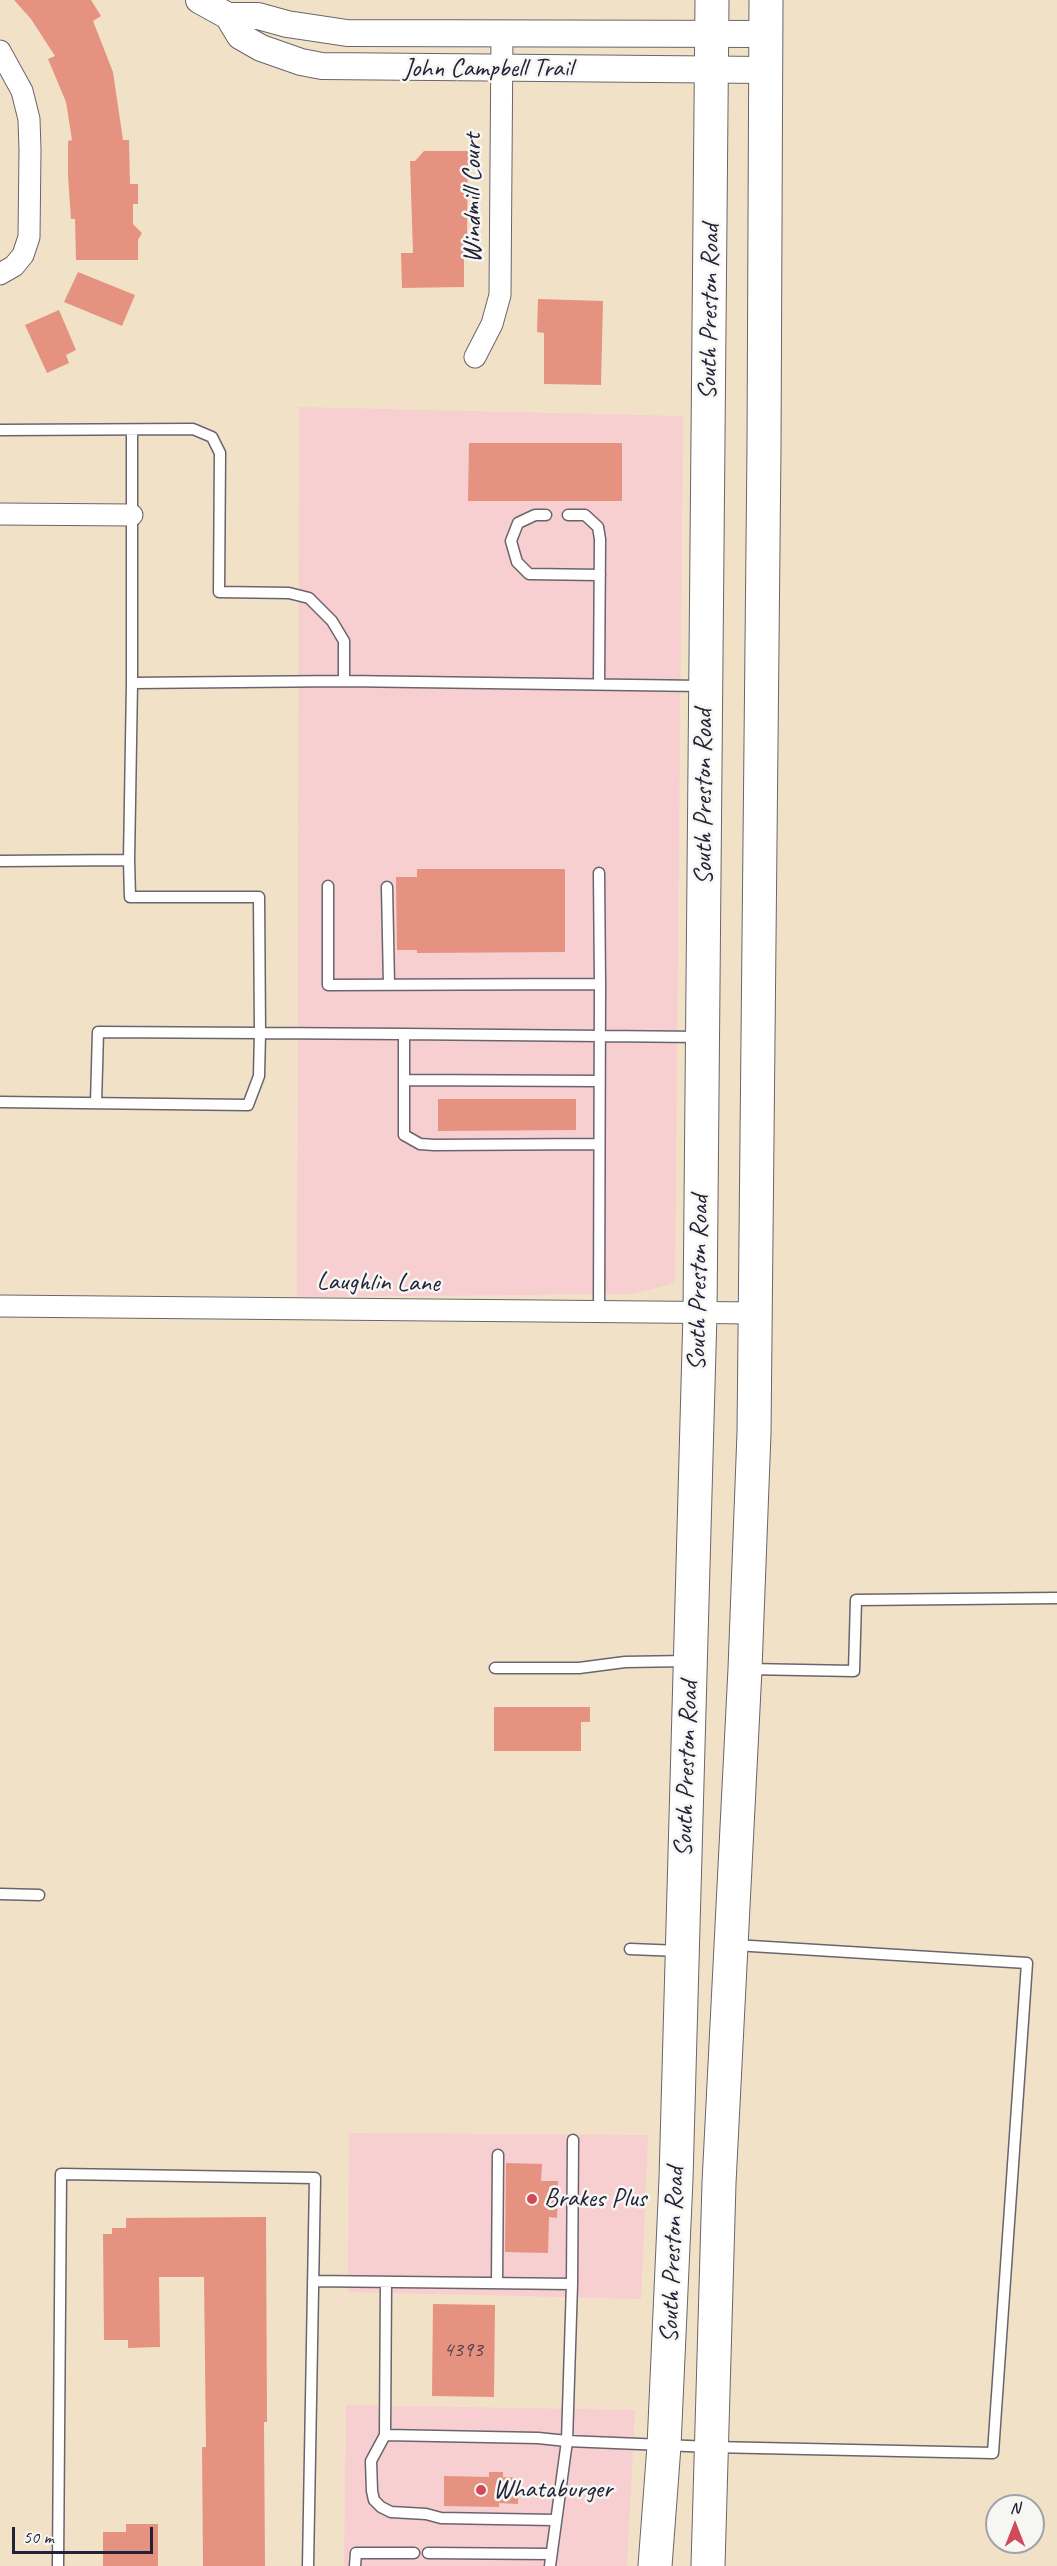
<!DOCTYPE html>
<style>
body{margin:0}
#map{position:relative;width:1057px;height:2566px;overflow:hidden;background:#f1e2c7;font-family:Caveat,sans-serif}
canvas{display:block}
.north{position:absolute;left:985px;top:2494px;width:60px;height:60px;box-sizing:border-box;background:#f6f6f2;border:2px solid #a1a1a9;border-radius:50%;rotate:0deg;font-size:16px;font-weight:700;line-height:24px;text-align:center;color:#22223b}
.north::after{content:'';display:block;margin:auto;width:21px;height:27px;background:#d1495b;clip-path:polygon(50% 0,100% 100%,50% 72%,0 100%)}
.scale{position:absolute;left:12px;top:2527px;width:141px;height:27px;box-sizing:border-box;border:3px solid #22223b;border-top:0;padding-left:8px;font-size:18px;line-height:21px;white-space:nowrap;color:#22223b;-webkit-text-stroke:4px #f6f6f2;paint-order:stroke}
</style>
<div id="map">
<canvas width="1057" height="2566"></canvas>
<div class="north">N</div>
<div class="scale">50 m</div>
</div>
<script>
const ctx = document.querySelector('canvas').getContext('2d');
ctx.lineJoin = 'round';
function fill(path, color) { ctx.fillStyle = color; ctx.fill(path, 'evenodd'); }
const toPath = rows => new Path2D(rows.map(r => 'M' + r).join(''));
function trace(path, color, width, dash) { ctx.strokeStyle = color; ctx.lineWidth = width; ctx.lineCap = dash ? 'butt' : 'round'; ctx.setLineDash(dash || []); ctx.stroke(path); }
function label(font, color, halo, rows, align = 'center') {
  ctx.font = font + ' Caveat,sans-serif'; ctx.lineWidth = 5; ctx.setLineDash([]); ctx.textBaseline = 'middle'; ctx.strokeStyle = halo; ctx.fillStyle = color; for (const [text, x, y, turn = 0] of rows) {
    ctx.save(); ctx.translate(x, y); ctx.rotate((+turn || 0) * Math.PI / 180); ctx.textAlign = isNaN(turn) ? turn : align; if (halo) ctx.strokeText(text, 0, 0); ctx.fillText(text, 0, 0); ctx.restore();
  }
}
const built = toPath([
 [299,407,683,416,675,1283,632,1294,297,1297],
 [349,2133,648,2135,641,2299,348,2292],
 [346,2405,635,2410,627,2566,344,2566]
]);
const building = toPath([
 [14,0,91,0,101,16,93,21,113,72,123,140,129,140,130,184,138,184,138,204,133,204,133,224,142,233,138,240,138,260,76,260,75,219,71,219,68,176,68,141,72,140,66,102,48,59,55,56,31,19],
 [424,151,468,151,467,241,464,241,464,287,402,288,401,253,413,253,410,161,415,161],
 [78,272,135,295,122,326,64,302],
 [538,299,603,301,601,385,544,384,544,333,537,332],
 [59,310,76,350,66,355,69,363,47,373,25,325],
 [469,443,622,443,622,501,468,501],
 [417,869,565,869,565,952,417,953,417,950,397,950,396,877,417,877],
 [438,1099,576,1099,576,1130,438,1131],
 [494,1707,590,1707,590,1722,581,1722,581,1751,494,1751],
 [506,2163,542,2164,541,2181,558,2181,557,2218,549,2217,548,2253,505,2252],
 [266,2217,267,2422,264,2422,265,2566,203,2566,202,2447,206,2447,204,2277,159,2277,160,2347,128,2348,128,2340,104,2340,103,2234,112,2234,112,2228,126,2228,126,2218],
 [433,2304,495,2305,494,2397,432,2396],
 [489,2472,503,2472,503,2477,518,2478,518,2504,499,2503,499,2507,444,2506,444,2476,489,2477],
 [126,2524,158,2524,158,2566,103,2566,103,2532,126,2532]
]);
const service = toPath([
 [0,430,193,429,212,437,220,453,219,592,289,593,309,598,332,621,344,641,344,681],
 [132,430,132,683,344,681,702,686],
 [546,515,535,515,518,523,511,541,517,562,529,574,600,575],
 [568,515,585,515,598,527,600,539,599,684],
 [129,860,132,683],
 [0,861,129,860,130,897,259,897,260,1033,98,1032,96,1103],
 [328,886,328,985,600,984,599,873],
 [387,887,389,985],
 [405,1080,599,1081],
 [0,1102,248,1105,259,1076,260,1033,404,1034],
 [599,1144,434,1145,420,1144,404,1135,404,1034,700,1037],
 [599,1312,600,984],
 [495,1668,579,1668,625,1662,687,1661],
 [748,1669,854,1671,856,1600,1057,1598],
 [0,1894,39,1895],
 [630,1949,680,1951],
 [313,2281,572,2284,567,2441,712,2447,993,2453,1027,1963,735,1945],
 [386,2282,385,2435,371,2461,372,2491,374,2500,381,2507,391,2512,426,2514,441,2518,554,2520],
 [497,2283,498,2155],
 [572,2284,573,2140],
 [385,2435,538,2438,567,2441,550,2566],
 [428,2553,551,2554],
 [58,2566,61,2174,315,2178,308,2566],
 [355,2566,356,2553,414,2553]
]);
const minor = toPath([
 [0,51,22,91,29,119,30,150,29,237,23,255,14,266,0,274],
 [475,357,492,324,500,295,502,34],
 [0,514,132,515],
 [0,1306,756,1313]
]);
const tertiary = toPath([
 [199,0,228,16,240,36,261,48,301,62,322,66,765,70],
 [228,16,258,16,287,24,347,33,765,34]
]);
const primary = toPath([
 [655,2566,664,2446,676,2179,700,1313,712,0],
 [708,2566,719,2183,745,1669,754,1433,764,447,766,0]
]);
const markers = [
 [532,2199,6,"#d1495b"],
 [481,2490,6,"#d1495b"]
];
const numberNames = [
 ["4393",463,2350]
];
const streetNames = [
 ["John Campbell Trail",488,69],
 ["Windmill Court",473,198,-90],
 ["South Preston Road",710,312,-89],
 ["South Preston Road",704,797,-90],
 ["Laughlin Lane",378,1283,1],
 ["South Preston Road",699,1283,-89],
 ["South Preston Road",687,1769,-88],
 ["South Preston Road",673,2255,-88]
];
const poiNames = [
 ["Brakes Plus",544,2199],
 ["Whataburger",493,2490]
];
fill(built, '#f7cfd0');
fill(building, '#e59281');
trace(service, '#6a656c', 13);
trace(minor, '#6a656c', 23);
trace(tertiary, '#6a656c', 28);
trace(primary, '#6a656c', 35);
trace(service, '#fff', 10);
trace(minor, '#fff', 21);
trace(tertiary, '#fff', 26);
trace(primary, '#fff', 33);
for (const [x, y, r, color] of markers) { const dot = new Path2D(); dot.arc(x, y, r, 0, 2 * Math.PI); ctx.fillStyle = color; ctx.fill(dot); trace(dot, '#f6f6f2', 2); }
label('22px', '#533e4c', null, numberNames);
label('26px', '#22223b', '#f6f6f2', streetNames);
label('26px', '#22223b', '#f6f6f2', poiNames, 'left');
</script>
